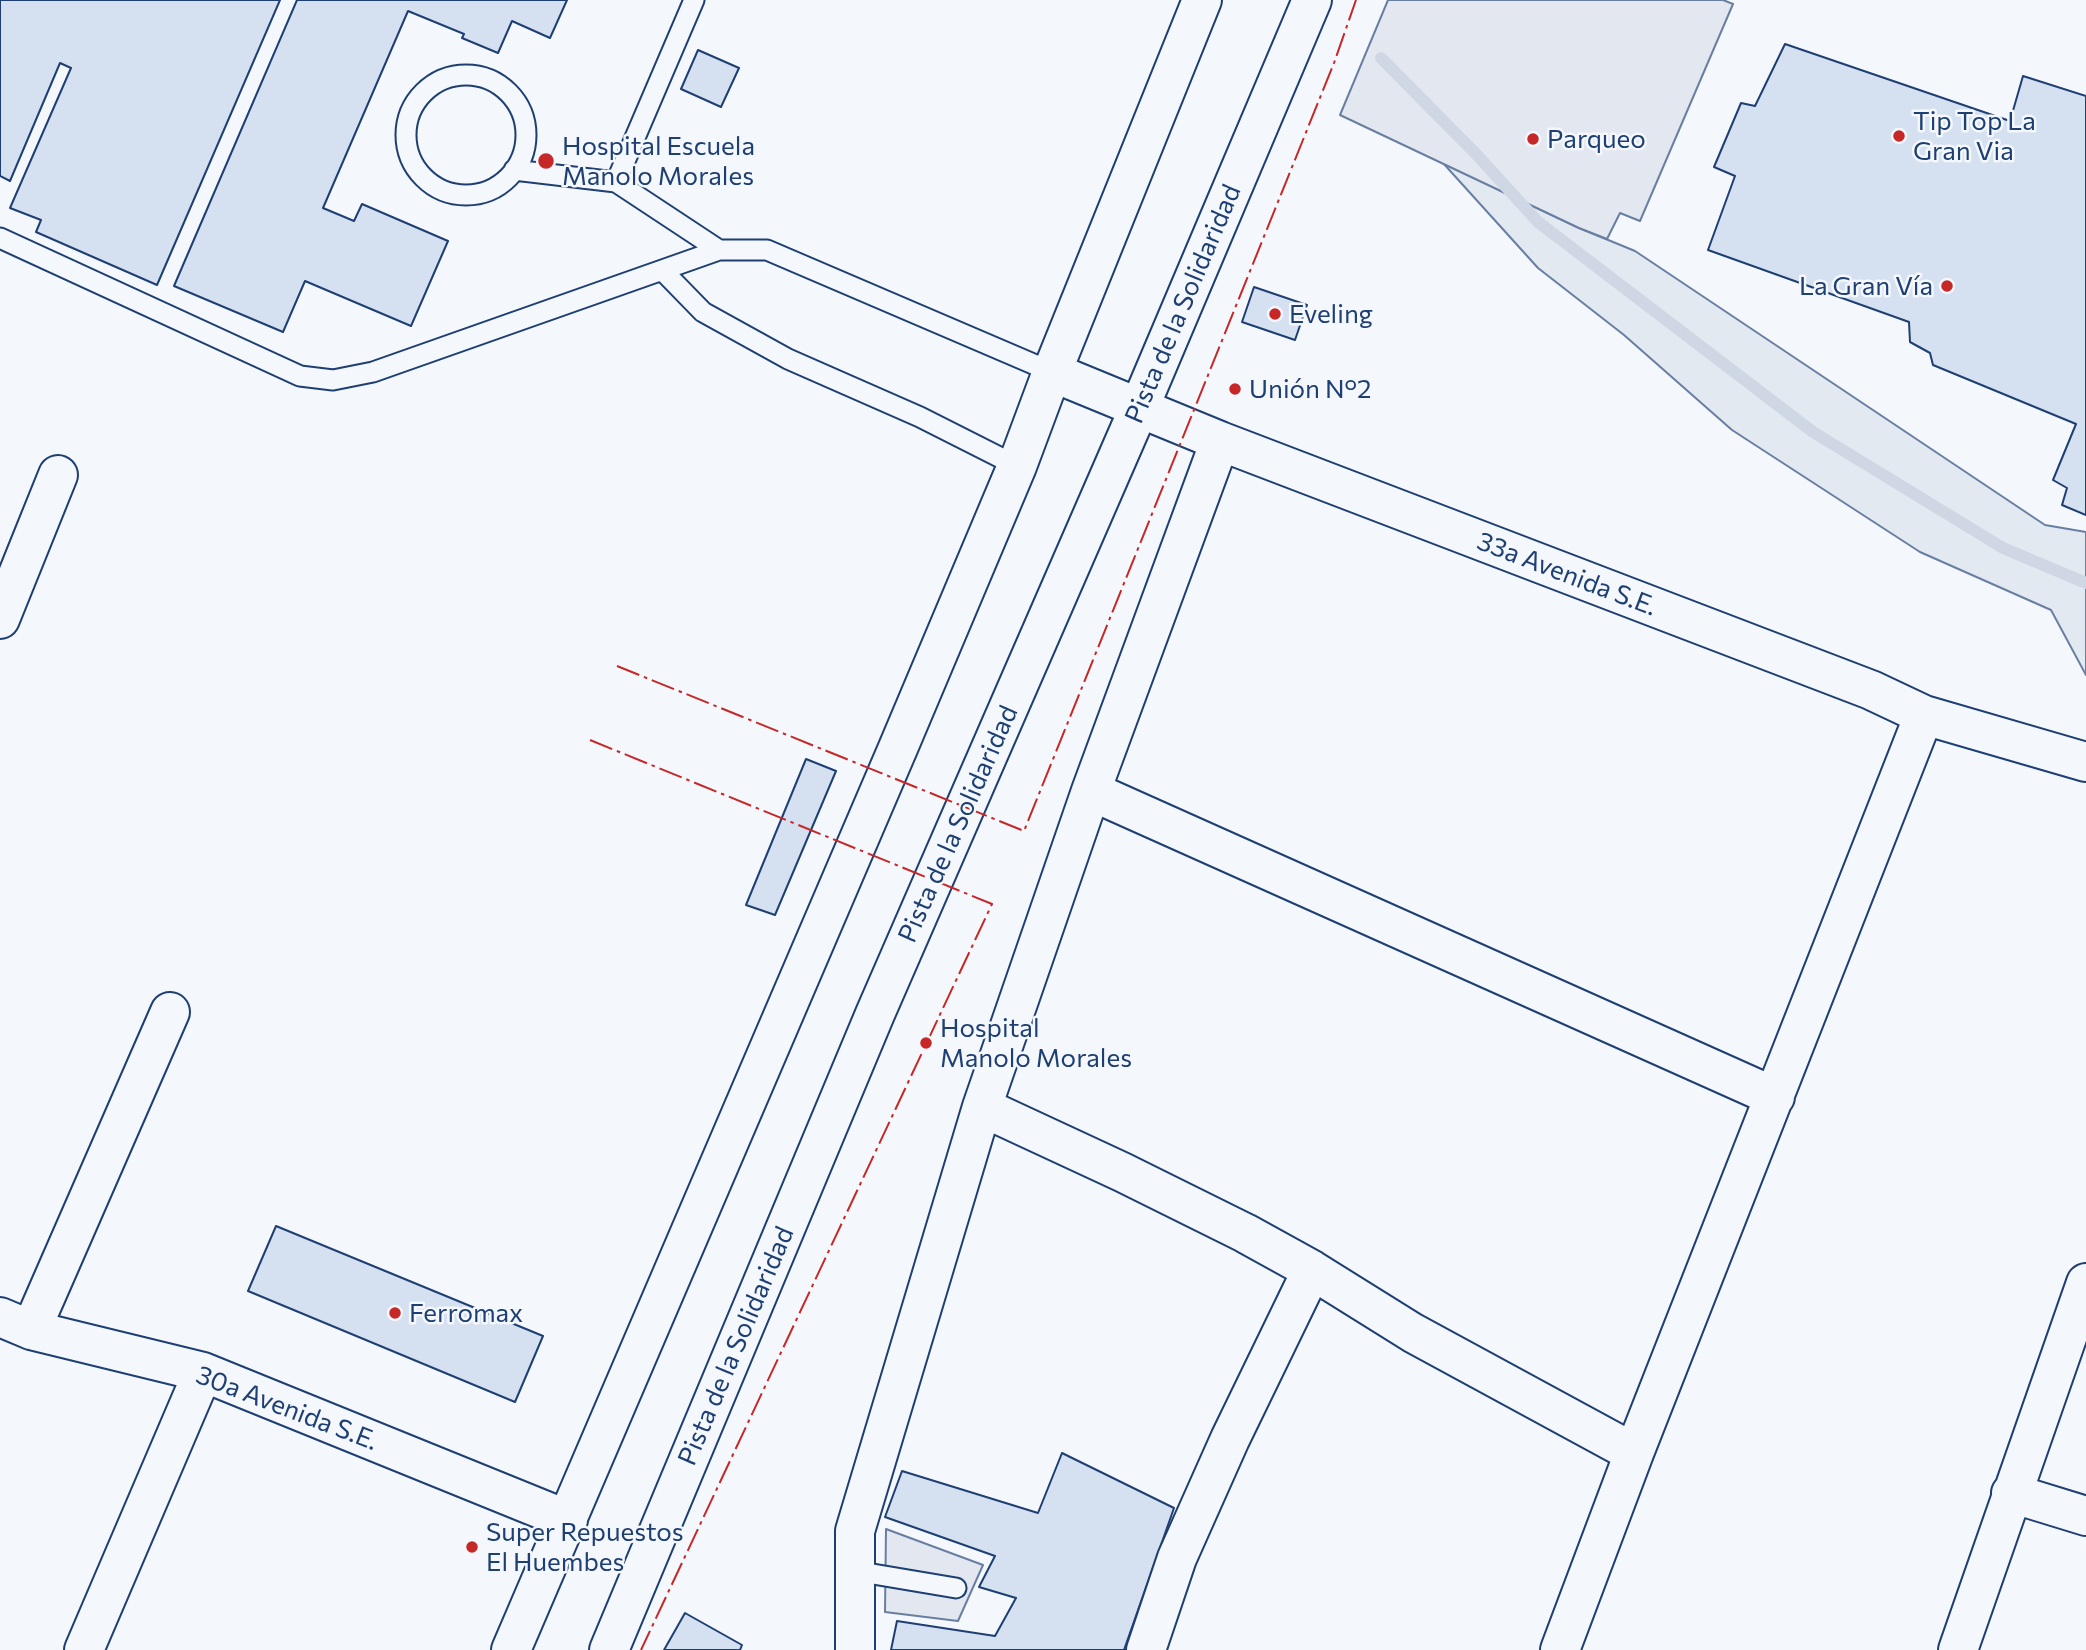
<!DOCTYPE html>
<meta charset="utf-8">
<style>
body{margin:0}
canvas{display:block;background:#f4f7fb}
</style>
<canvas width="2086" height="1650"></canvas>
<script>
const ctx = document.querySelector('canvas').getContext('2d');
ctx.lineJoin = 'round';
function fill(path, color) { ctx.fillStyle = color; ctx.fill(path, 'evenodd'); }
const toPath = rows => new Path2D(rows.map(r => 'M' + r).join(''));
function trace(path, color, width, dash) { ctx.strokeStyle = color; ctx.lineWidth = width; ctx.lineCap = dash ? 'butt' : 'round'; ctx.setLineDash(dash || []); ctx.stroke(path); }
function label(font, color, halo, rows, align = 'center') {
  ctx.font = font + ' Commissioner,sans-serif'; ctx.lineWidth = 5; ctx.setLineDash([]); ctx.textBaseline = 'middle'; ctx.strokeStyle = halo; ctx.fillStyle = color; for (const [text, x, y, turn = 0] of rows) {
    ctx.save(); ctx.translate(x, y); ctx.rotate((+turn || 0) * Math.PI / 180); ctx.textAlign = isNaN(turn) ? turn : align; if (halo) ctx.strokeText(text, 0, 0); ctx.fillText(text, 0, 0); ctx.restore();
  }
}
const green = toPath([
 [1443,163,1579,228,1635,251,2045,525,2086,532,2086,675,2051,610,1920,552,1732,430,1624,335,1538,268,1443,163]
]);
const parking = toPath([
 [1388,0,1723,0,1733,4,1640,221,1620,213,1607,239,1579,228,1340,115,1388,0],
 [886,1529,983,1565,958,1621,885,1612,886,1529]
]);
const stream = toPath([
 [1381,58,1477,155,1538,222,1813,432,2003,548,2086,583]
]);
const building = toPath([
 [0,0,280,0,157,285,36,232,41,220,10,208,71,68,60,63,10,181,0,176,0,0],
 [297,0,567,0,550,38,512,21,498,53,462,38,464,34,408,11,323,208,354,221,362,204,448,241,411,326,305,281,283,332,174,286,297,0],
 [1785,44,2010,121,2023,76,2086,96,2086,515,2062,505,2067,488,2053,480,2076,424,1933,365,1930,353,1910,342,1909,322,1708,250,1735,176,1714,167,1741,103,1755,106,1785,44],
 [698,50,739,68,721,107,681,89,698,50],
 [1254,287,1307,305,1295,340,1242,322,1254,287],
 [806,759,836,771,775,915,746,905,806,759],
 [276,1226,543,1336,515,1402,248,1291,276,1226],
 [1062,1453,1174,1508,1124,1650,891,1650,897,1621,995,1636,1016,1598,979,1587,995,1556,885,1517,902,1471,1038,1513,1062,1453],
 [685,1613,742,1645,740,1650,664,1650,685,1613]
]);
const service = toPath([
 '406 135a60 60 0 1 1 120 0a60 60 0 1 1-120 0Z',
 [514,170,616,182,719,250],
 [616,182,694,0],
 [0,238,300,376,333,380,373,372,719,250,767,250,1052,372],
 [663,271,703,312,788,359,920,417,1017,466],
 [855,1571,956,1588]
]);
const minor = toPath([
 [1052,372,1220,441,1871,690,1924,715,2086,762],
 [0,619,58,475],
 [1091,791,1775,1097],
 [982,1107,1122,1172,1245,1233,1312,1270,1413,1333,1634,1453],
 [0,1317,31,1330,203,1372,568,1520],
 [31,1330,170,1012],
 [2011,1493,2086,1516],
 [84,1650,203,1372],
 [855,1650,855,1531,982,1107,1091,791,1220,441],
 [1146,1650,1177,1558,1230,1439,1312,1270],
 [1560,1650,1634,1453,1924,715],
 [1958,1650,2086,1283]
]);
const primary = toPath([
 [511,1650,898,748,1017,466,1052,372,1202,0],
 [609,1650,875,1014,1140,406,1312,0]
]);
const power = toPath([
 [617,666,1024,831,1334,63,1356,0],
 [590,740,992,904,641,1650]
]);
const markers = [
 [1899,136,7,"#c62828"],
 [1533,139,7,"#c62828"],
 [546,161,9,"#c62828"],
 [1947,286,7,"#c62828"],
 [1275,314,7,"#c62828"],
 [1235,389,7,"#c62828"],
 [926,1043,7,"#c62828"],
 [395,1313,7,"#c62828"],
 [472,1547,7,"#c62828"]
];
const poiNames = [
 ["Tip Top La",1913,121],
 ["Gran Via",1913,151],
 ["Parqueo",1547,139],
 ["Hospital Escuela",562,146],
 ["Manolo Morales",562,176],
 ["La Gran Vía",1933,286,"right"],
 ["Eveling",1289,314],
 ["Unión N°2",1249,389],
 ["Hospital",940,1028],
 ["Manolo Morales",940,1058],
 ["Ferromax",409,1313],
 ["Super Repuestos",486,1532],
 ["El Huembes",486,1562]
];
const streetNames = [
 ["Pista de la Solidaridad",1183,304,-67],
 ["33a Avenida S.E.",1567,574,21],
 ["Pista de la Solidaridad",958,824,-66],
 ["Pista de la Solidaridad",736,1346,-67],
 ["30a Avenida S.E.",287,1408,21]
];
fill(green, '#e3e9f0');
trace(green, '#687fa3', 2);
fill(parking, '#e3e8f0');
trace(parking, '#687fa3', 2);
trace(stream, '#cfd7e4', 12);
fill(building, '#d5e0f0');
trace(building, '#1d3f73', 2);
trace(service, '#1d3f73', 23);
trace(minor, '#1d3f73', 42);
trace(primary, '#1d3f73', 42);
trace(service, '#f4f7fb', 19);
trace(minor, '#f4f7fb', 38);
trace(primary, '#f4f7fb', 38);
trace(power, '#c62828', 2, [24, 5, 3.5, 5]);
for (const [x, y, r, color] of markers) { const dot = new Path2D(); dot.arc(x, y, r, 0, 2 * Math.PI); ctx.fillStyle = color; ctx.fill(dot); trace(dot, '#f4f7fb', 2.5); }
label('26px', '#1d3f73', '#f4f7fb', poiNames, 'left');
label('26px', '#1d3f73', '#f4f7fb', streetNames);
</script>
